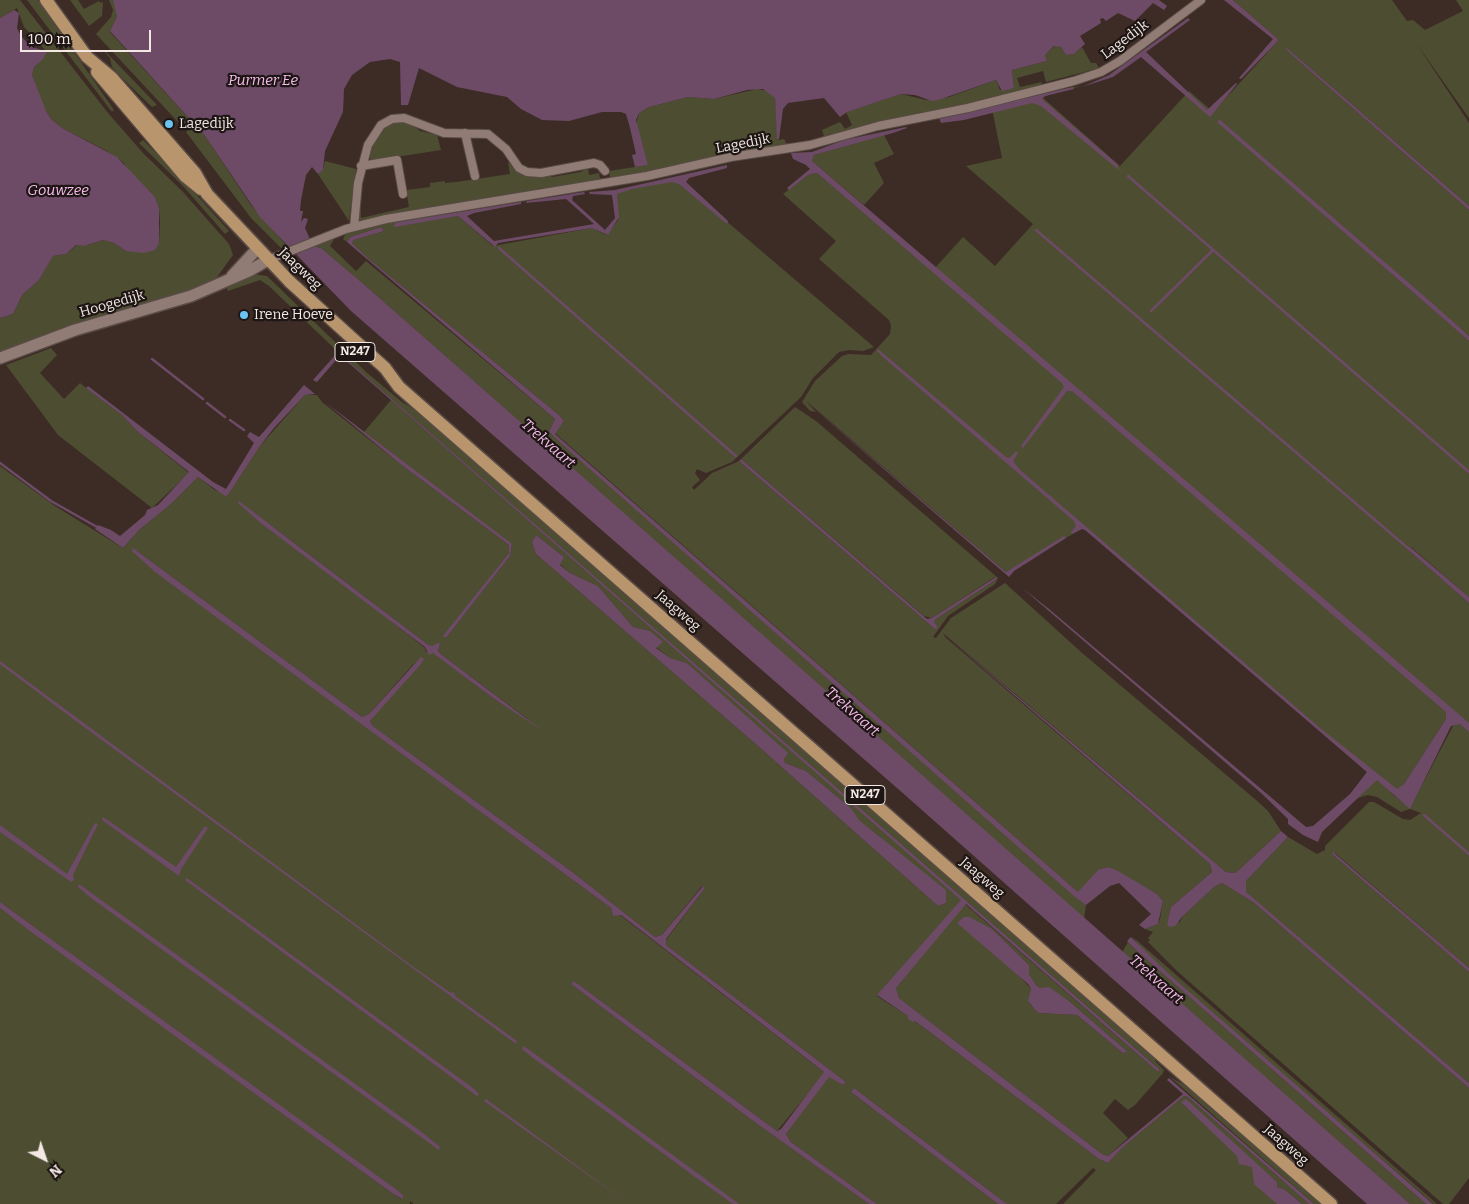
<!DOCTYPE html>
<style>
body{margin:0}
#map{position:relative;width:1469px;height:1204px;overflow:hidden;background:#3d2c26;font-family:Bitter,serif}
canvas{display:block}
.north{position:absolute;left:20px;top:1134px;width:50px;height:50px;-webkit-text-stroke:4px #1e1614;paint-order:stroke;rotate:139deg;font-size:14px;font-weight:700;line-height:20px;text-align:center;color:#f3e8e3}
.north::after{content:'';display:block;margin:auto;width:18px;height:22px;background:#f3e8e3;clip-path:polygon(50% 0,100% 100%,50% 72%,0 100%)}
.scale{position:absolute;left:20px;top:30px;width:131px;height:22px;box-sizing:border-box;border:2px solid #f3e8e3;border-top:0;padding-left:6px;font-size:15px;line-height:18px;white-space:nowrap;color:#f3e8e3;-webkit-text-stroke:4px #1e1614;paint-order:stroke}
</style>
<div id="map">
<canvas width="1469" height="1204"></canvas>
<div class="north">N</div>
<div class="scale">100 m</div>
</div>
<script>
const ctx = document.querySelector('canvas').getContext('2d');
ctx.lineJoin = 'round';
function fill(path, color) { ctx.fillStyle = color; ctx.fill(path, 'evenodd'); }
const toPath = rows => new Path2D(rows.map(r => 'M' + r).join(''));
function trace(path, color, width, dash) { ctx.strokeStyle = color; ctx.lineWidth = width; ctx.lineCap = dash ? 'butt' : 'round'; ctx.setLineDash(dash || []); ctx.stroke(path); }
function label(font, color, halo, rows, align = 'center') {
  ctx.font = font + ' Bitter,serif'; ctx.lineWidth = 4.5; ctx.setLineDash([]); ctx.textBaseline = 'middle'; ctx.strokeStyle = halo; ctx.fillStyle = color; for (const [text, x, y, turn = 0] of rows) {
    ctx.save(); ctx.translate(x, y); ctx.rotate((+turn || 0) * Math.PI / 180); ctx.textAlign = isNaN(turn) ? turn : align; if (halo) ctx.strokeText(text, 0, 0); ctx.fillText(text, 0, 0); ctx.restore();
  }
}
const green = toPath([
 [0,0,20,0,108,113,143,153,183,192,229,244,233,255,217,277,202,287,0,354,0,318,13,314,22,295,39,280,53,256,66,254,77,245,84,246,103,240,114,243,126,251,159,243,160,222,159,208,155,197,130,173,123,162,105,150,62,128,51,119,41,103,32,75,34,67,47,52,24,27,17,8,0,18],
 [27,0,38,0,114,110,112,112],
 [70,0,78,0,84,9,99,1,101,3,103,2,102,16,89,26],
 [109,0,113,0,115,4,117,17,110,32,205,136,251,205,288,247,281,248,251,218,186,132,188,130,180,121,178,122,96,34,111,17,113,10],
 [1233,0,1392,0,1407,21,1413,20,1425,30,1463,11,1456,0,1469,0,1469,118,1416,43,1469,123,1469,206,1287,48,1300,62,1469,210,1469,336,1219,120,1217,121,1469,341,1469,597,1411,547,1406,548,1469,603,1469,968,1335,853,1332,854,1469,972,1469,1083,1245,892,1246,881,1288,837,1317,854,1325,850,1325,846,1369,802,1374,802,1403,819,1410,820,1421,813,1410,809,1401,812,1377,797,1368,795,1358,798,1376,780,1085,527,1006,572,825,417,806,401,816,412,810,411,802,402,815,381,842,356,848,354,871,355,890,334,891,326,889,320,819,259,836,241,783,194,808,175,817,173,909,251,934,269,963,237,995,266,1033,224,966,166,1002,158,992,109,1041,96,1037,93,1082,86,1042,97,1120,166,1189,91,1213,112,1279,40],
 [1446,713,1454,724,1410,808,1391,793,1387,783,1397,790,1404,784,1446,719],
 [1056,45,1061,47,1066,55,1074,54,1082,47,1091,63,1096,63,1099,68,1046,82,1043,71,1017,78,1020,87,1042,82,1040,87,952,109,918,113,825,139,822,130,840,122,845,129,852,125,846,112,901,94,926,100,949,97,996,80,1000,90,1014,88,1012,70,1047,61,1045,55],
 [104,51,105,51,157,105,152,107,121,77,112,67,110,58],
 [757,89,768,91,775,98,778,140,784,139,787,145,610,179,609,171,648,165,636,124,639,113,649,107,688,97,714,99],
 [401,121,412,124,420,131,437,135,441,150,377,160,370,159,370,151,381,129,392,123],
 [884,135,894,154,874,163,884,183,864,205,812,161,814,155],
 [143,140,185,182,229,231,225,234,183,186,139,143],
 [325,161,356,169,349,221,318,174,323,169],
 [508,162,521,173,549,174,552,177,581,172,588,167,589,175,599,173,600,179,550,189,542,188,520,194,361,221,358,219,360,201,361,218,409,207,406,190,430,187,430,183,445,181,445,183,456,182,510,174],
 [677,179,874,347,863,351,849,350,839,352,813,378,801,397,732,462,706,473,697,469,695,473,700,480,692,487,694,490,712,473,739,461,936,630,938,627,934,622,936,619,997,579,995,577,932,618,924,616,741,459,795,407,816,421,998,578,995,584,948,616,933,637,936,638,951,618,1005,583,1081,652,1256,800,1268,811,1281,831,1240,869,1235,873,1226,872,943,633,946,638,1210,864,1212,872,1171,907,1167,923,1180,922,1183,916,1214,887,1222,883,1253,902,1469,1088,1469,1178,1449,1204,1443,1204,1177,971,1148,942,1150,940,1148,938,1153,932,1145,929,1158,924,1160,919,1163,901,1157,894,1108,867,1099,869,1079,893,555,433,564,421,559,415,369,259,352,243,354,240,384,231,381,227,350,237,347,242,343,239,346,233,404,217,519,199,521,202,457,212,411,223,458,216,493,246,592,228,607,235,618,220,613,192],
 [335,237,330,246,356,271,366,261,555,419,549,432,1086,905,1084,919,359,280,321,248,313,246],
 [252,274,267,276,366,372,402,402,420,413,1155,1057,1155,1061,1164,1070,1163,1073,1135,1105,1128,1110,1115,1099,1103,1113,1128,1138,1108,1156,1102,1154,899,998,896,988,965,904,1158,1072,1160,1070,338,352,269,286,260,280,228,291,226,286],
 [992,929,1029,965,1029,974,1037,986,1041,988,1049,988,1069,1001,1128,1052,1123,1053,1077,1015,1039,1013,1035,1010,1029,1003,1031,989,1015,971],
 [51,348,57,355,40,373,64,399,80,383,122,415,138,432,189,473,152,508,58,435,6,365],
 [305,395,317,395,322,402,399,463,509,545,509,553,444,636,446,638,510,556,512,545,364,432,391,400,962,900,877,996,908,1016,1099,1159,1108,1163,1122,1148,1184,1096,1188,1097,1309,1204,1302,1204,1284,1189,1277,1187,1277,1182,1181,1102,1252,1167,1277,1204,1063,1204,1096,1170,1093,1168,1056,1204,1007,1204,854,1088,851,1092,998,1204,877,1204,791,1142,786,1134,829,1076,843,1085,846,1082,666,945,666,940,705,888,702,886,662,935,655,937,575,874,373,726,370,721,417,660,369,714,362,717,133,548,155,571,611,908,613,916,620,915,825,1073,777,1131,574,981,571,984,749,1118,869,1204,414,1204,410,1201,410,1204,0,1204,0,908,392,1193,401,1199,404,1196,0,902,0,466,55,506,123,548,139,530,171,504,198,477,215,490,228,495,260,446],
 [263,519,427,644,432,646,440,644,438,651,442,655,533,723,493,698,433,652,426,652,425,648],
 [536,535,564,557,560,564,570,573,598,586,633,627,650,631,656,647,670,658,687,663,787,753,784,759,785,763,806,771,851,808,858,820,878,835,946,903,938,906,758,746,536,554,532,542],
 [1133,937,1437,1204,1434,1204,1186,992,1140,947],
 [1128,942,1138,952,1426,1204,1410,1204,1122,953],
 [1169,1076,1189,1088,1321,1204,1314,1204]
]);
const water = toPath([
 [113,0,1159,0,1167,6,1164,10,1153,3,1135,21,1118,13,1106,21,1103,18,1100,19,1101,23,1080,36,1085,44,1074,54,1066,55,1061,47,1054,46,1045,55,1047,61,1012,70,1014,88,1002,91,996,80,938,100,932,101,915,95,901,94,847,112,840,117,824,98,788,103,783,109,779,139,777,139,775,98,763,89,747,90,714,99,688,97,649,107,639,113,636,120,648,165,635,167,632,155,636,154,630,128,626,114,621,112,602,112,569,121,542,120,521,109,507,97,457,87,419,68,408,105,401,105,400,62,390,59,370,62,352,75,344,89,343,112,325,151,323,170,318,174,312,167,306,175,301,200,300,211,303,211,301,222,304,218,308,219,305,228,313,246,321,248,359,280,1410,1204,1367,1204,905,795,351,311,260,217,205,136,110,31,117,17],
 [1224,0,1233,0,1279,40,1241,79,1239,78,1273,39],
 [14,10,19,13,17,28,21,36,30,46,47,52,43,59,34,67,32,75,46,111,51,119,62,128,117,157,155,197,159,208,159,243,155,250,143,253,126,251,114,243,103,240,84,246,76,245,66,254,53,256,39,280,22,295,13,314,0,318,0,18],
 [1188,18,1190,20,1146,52,1207,110,1236,83,1237,84,1210,117,1141,57,1113,77,1082,87,1109,75],
 [1287,48,1469,206,1469,210,1300,62,1286,49],
 [1073,87,1074,89,1045,96,1042,99,1117,164,1119,170,1041,106,1032,103,964,120,941,123,939,118],
 [1219,119,1432,303,1469,336,1469,341,1217,122],
 [906,127,907,128,893,133,814,155,812,161,1469,723,1469,732,1460,724,1451,726,1410,809,1377,780,1322,832,1318,842,1303,835,1288,824,1288,819,1261,793,1021,587,1049,609,1306,827,1313,826,1350,794,1367,772,1085,530,1082,529,1072,534,1071,532,1076,526,1074,521,883,357,877,351,878,349,1006,457,1010,458,1016,451,1018,453,1013,461,1019,469,1320,728,1397,789,1404,784,1446,719,1446,712,1072,391,1067,391,1023,448,1021,446,1064,387,1062,383,817,173,808,175,789,190,787,188,810,169,806,165,793,159,791,153,812,152,844,140],
 [727,165,727,168,689,178,686,182,728,221,727,224,679,184,672,182,632,189,617,194,619,217,608,235,592,228,498,243,495,247,458,216,394,227,395,223,417,219,521,202,521,204,474,213,467,216,494,241,594,224,566,199,526,203,527,201,584,192,585,194,573,196,572,200,605,230,615,218,612,195,590,194,589,192,615,190],
 [381,227,384,231,354,240,352,243,369,259,559,415,564,421,555,434,1078,892,1099,869,1108,867,1118,871,1157,894,1163,901,1158,924,1145,929,1139,925,1151,914,1119,883,1110,886,1086,905,1075,897,575,456,549,432,555,419,347,242,350,237],
 [338,352,1160,1070,1158,1072,966,904,896,988,899,998,1102,1154,1108,1156,1183,1094,1167,1080,1169,1078,1314,1204,1309,1204,1188,1097,1184,1096,1122,1148,1108,1163,1099,1159,915,1021,913,1022,908,1019,908,1016,877,995,961,900,342,357,336,360,317,382,313,380],
 [304,385,315,394,305,395,274,428,260,446,228,495,225,496,198,477,171,504,139,530,123,548,95,529,98,525,111,530,120,536,145,515,147,510,158,505,189,472,138,432,122,415,86,388,88,386,213,482,226,489,254,443,247,436,250,432,259,437],
 [805,401,1006,572,1064,536,1066,538,1014,571,1009,577],
 [325,402,512,544,510,556,446,638,443,636,509,553,509,545,399,463],
 [741,459,927,619,932,618,996,577,997,579,936,619,934,622,938,627,936,630,739,461],
 [239,501,427,644,432,646,438,643,440,644,438,651,442,655,543,731,493,698,433,653,429,655,425,647,262,524,238,503],
 [536,535,564,557,560,565,570,573,598,586,633,627,650,631,663,642,656,648,670,658,687,663,788,753,784,759,785,763,806,771,851,808,859,820,946,890,946,903,938,906,758,746,536,554,532,542],
 [1410,547,1469,597,1469,603,1406,548],
 [133,548,362,717,369,714,421,657,424,659,421,664,370,721,373,726,575,874,655,937,662,935,703,886,705,888,666,939,666,945,846,1082,843,1085,829,1077,786,1134,791,1142,877,1204,869,1204,749,1118,571,984,574,981,777,1131,781,1129,824,1072,621,915,613,916,611,908,155,572,132,551],
 [942,633,1226,872,1235,873,1240,869,1281,831,1288,837,1246,881,1246,892,1469,1083,1469,1088,1253,902,1222,883,1214,887,1183,916,1175,926,1169,927,1167,923,1171,907,1212,872,1210,864],
 [0,661,412,966,451,993,454,992,455,996,517,1041,516,1044,76,721,0,664],
 [103,817,176,867,205,826,208,828,181,869,179,876,102,820],
 [95,823,98,824,73,875,74,880,71,882,0,832,0,825,67,874],
 [1333,852,1469,968,1469,972,1332,854],
 [187,878,474,1089,479,1094,477,1096,185,880],
 [79,884,423,1133,440,1147,439,1150,91,898,78,887],
 [0,902,397,1190,404,1196,402,1199,392,1193,30,931,0,908],
 [964,917,969,917,992,929,1029,965,1029,974,1037,986,1041,988,1049,987,1069,1001,1128,1052,1123,1053,1077,1015,1039,1013,1035,1010,1028,1001,1031,989,1028,984,957,923],
 [1131,937,1171,976,1433,1204,1426,1204,1138,952,1127,941],
 [524,1046,700,1175,739,1204,733,1204,698,1179,532,1057,522,1049],
 [854,1088,1007,1204,998,1204,851,1092],
 [486,1099,629,1204,484,1101],
 [1186,1099,1277,1182,1277,1187,1284,1189,1302,1204,1277,1204,1254,1184,1252,1167,1239,1164,1237,1156,1181,1102]
]);
const stream = toPath([
 [1128,176,1469,472],
 [1036,230,1409,549],
 [499,248,736,456],
 [1151,311,1213,250],
 [152,359,203,399],
 [207,403,225,417],
 [230,420,244,430],
 [0,463,51,501,97,527],
 [1424,815,1469,854]
]);
const street = toPath([
 [465,133,475,176],
 [361,166,397,160,403,194],
 [354,227,358,183,368,145,381,125,392,119,404,118,444,133,488,134,506,149,519,168,527,172,541,173,594,163,600,165,605,171],
 [268,260,346,229,386,219,647,176,731,157,810,145,878,126,968,108,1074,81,1101,72,1120,61,1201,0]
]);
const secondary = toPath([
 [232,276,257,249],
 [0,358,75,330,191,296,249,271,268,260]
]);
const primary = toPath([
 [46,0,87,57,111,77,195,173,207,194,240,229,290,282,385,368,399,387,1331,1204],
 [97,72,185,176,201,189]
]);
const markers = [
 [169,124,5,"#69c4f1"],
 [244,315,5,"#69c4f1"]
];
const shields = [
 [355,352,40],
 [865,795,40]
];
const shieldNames = [
 ["N247",355,352],
 ["N247",865,795]
];
const streetNames = [
 ["Lagedijk",1125,40,-37],
 ["Lagedijk",743,144,-11],
 ["Jaagweg",300,269,44],
 ["Hoogedijk",112,304,-16],
 ["Jaagweg",678,611,41],
 ["Jaagweg",982,878,41],
 ["Jaagweg",1286,1145,41]
];
const poiNames = [
 ["Lagedijk",179,124],
 ["Irene Hoeve",254,315]
];
const waterNames = [
 ["Purmer Ee",263,81],
 ["Gouwzee",58,191],
 ["Trekvaart",548,444,41],
 ["Trekvaart",852,712,41],
 ["Trekvaart",1156,980,41]
];
fill(green, '#4d4d31');
fill(water, '#6d4b67');
trace(stream, '#6d4b67', 2.5);
trace(street, '#594b45', 10);
trace(secondary, '#594b45', 14);
trace(primary, '#594b45', 15);
trace(street, '#907c74', 8);
trace(secondary, '#907c74', 11);
trace(primary, '#b8956c', 12);
for (const [x, y, r, color] of markers) { const dot = new Path2D(); dot.arc(x, y, r, 0, 2 * Math.PI); ctx.fillStyle = color; ctx.fill(dot); trace(dot, '#1e1614', 2); }
for (const [x, y, w] of shields) { const box = new Path2D(); box.roundRect(x - w / 2, y - 9.5, w, 19, 4); ctx.fillStyle = '#1e1614'; ctx.fill(box); trace(box, '#f3e8e3', 1); }
label('bold 12px', '#f3e8e3', null, shieldNames);
label('14px', '#f3e8e3', '#1e1614', streetNames);
label('14px', '#f3e8e3', '#1e1614', poiNames, 'left');
label('italic 15px', '#f7bceb', '#1e1614', waterNames);
</script>
